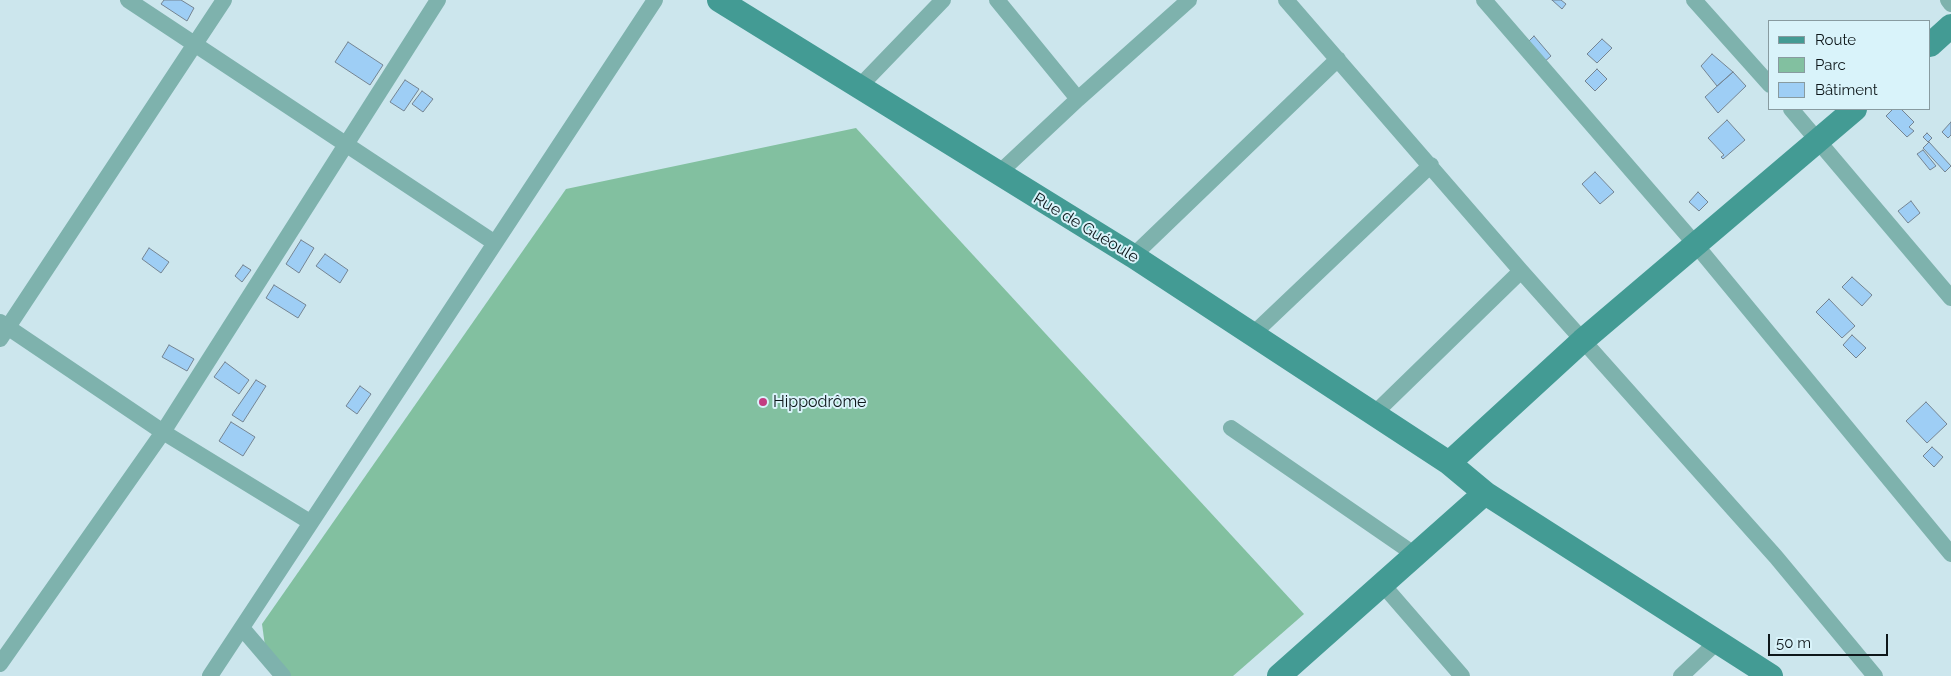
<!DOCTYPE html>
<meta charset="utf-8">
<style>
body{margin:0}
#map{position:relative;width:1951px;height:676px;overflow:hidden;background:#cce6ed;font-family:Raleway,sans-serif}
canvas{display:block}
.legend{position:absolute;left:1768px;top:20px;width:162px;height:90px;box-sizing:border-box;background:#d9f3fa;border:1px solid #889ba0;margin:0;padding:6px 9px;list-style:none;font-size:15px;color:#0e171a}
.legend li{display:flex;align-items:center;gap:10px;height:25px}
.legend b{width:25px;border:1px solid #889ba0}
.scale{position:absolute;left:1768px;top:634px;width:120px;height:22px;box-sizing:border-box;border:2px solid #0e171a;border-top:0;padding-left:6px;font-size:15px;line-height:18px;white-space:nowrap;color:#0e171a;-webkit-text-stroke:4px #d9f3fa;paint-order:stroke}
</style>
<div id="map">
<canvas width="1951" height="676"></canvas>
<ul class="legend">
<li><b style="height:6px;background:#439b94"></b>Route</li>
<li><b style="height:14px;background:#82c0a0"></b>Parc</li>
<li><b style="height:14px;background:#9ecef5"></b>Bâtiment</li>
</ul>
<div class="scale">50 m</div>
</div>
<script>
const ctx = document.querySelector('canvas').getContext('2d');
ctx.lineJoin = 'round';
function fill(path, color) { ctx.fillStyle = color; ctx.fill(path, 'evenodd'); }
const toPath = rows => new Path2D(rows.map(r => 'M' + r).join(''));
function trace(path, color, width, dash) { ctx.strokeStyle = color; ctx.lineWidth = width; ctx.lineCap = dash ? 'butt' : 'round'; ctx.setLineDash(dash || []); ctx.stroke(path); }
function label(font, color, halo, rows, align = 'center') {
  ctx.font = font + ' Raleway,sans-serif'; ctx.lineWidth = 4; ctx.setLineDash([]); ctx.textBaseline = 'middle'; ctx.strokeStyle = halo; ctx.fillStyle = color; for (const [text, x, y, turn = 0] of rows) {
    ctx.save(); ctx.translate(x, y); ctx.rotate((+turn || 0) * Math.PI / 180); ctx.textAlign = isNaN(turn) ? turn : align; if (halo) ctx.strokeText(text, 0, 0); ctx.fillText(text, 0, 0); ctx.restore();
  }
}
const green = toPath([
 [856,128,1304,614,1233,676,286,676,266,653,262,624,566,189]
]);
const building = toPath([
 [164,0,181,0,194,8,187,21,161,4,164,0],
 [1552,0,1561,0,1566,4,1562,9,1552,0],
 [1534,36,1551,56,1543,63,1526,44,1534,36],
 [1602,39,1612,48,1597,63,1587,54,1602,39],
 [348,42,383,65,370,85,335,62,348,42],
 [1712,54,1733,72,1717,86,1701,66,1712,54],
 [1597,69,1607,79,1595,91,1585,81,1597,69],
 [1733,72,1746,86,1718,113,1705,97,1733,72],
 [405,80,419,89,404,111,390,102,405,80],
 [422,91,433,99,423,112,412,104,422,91],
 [1893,109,1901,109,1914,122,1909,127,1914,131,1907,137,1886,116,1893,109],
 [1727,120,1745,140,1723,159,1721,157,1724,155,1708,138,1727,120],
 [1951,122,1951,135,1948,138,1942,132,1951,122],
 [1927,133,1932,138,1928,142,1923,137,1927,133],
 [1929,142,1951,166,1945,172,1923,148,1929,142],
 [1923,150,1936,166,1930,170,1917,154,1923,150],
 [1595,172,1614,192,1600,204,1582,184,1595,172],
 [1698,192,1708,202,1699,211,1689,202,1698,192],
 [1911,201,1920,213,1908,223,1898,211,1911,201],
 [301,240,314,248,299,273,286,264,301,240],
 [149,248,169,262,161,273,142,259,149,248],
 [325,254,348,270,340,283,316,266,325,254],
 [243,265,251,270,242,282,235,276,243,265],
 [1852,277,1872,295,1862,306,1842,287,1852,277],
 [274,285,306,305,298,318,266,298,274,285],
 [1829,299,1855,326,1842,338,1816,312,1829,299],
 [1852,335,1866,348,1856,358,1843,345,1852,335],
 [169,345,194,359,187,371,162,357,169,345],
 [225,362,249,380,239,394,214,377,225,362],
 [256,380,266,386,243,422,232,415,256,380],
 [360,386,371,394,357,414,346,406,360,386],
 [1926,402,1947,424,1927,443,1906,421,1926,402],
 [231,422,255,437,243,456,219,441,231,422],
 [1932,447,1943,457,1934,467,1923,456,1932,447]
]);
const street = toPath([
 [128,0,495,243],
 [997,0,1078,99],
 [1286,0,1521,271,1776,557,1875,676],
 [1484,0,1696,245,1951,554],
 [1694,0,1770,85],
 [1948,0,1951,4],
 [860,86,943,0],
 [1791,109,1951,298],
 [998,174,1078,99,1189,0],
 [1133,256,1338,59],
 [0,322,163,432,310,522],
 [1252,335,1431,165],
 [0,339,224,0],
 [1374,414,1521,271],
 [1231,428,1414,554],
 [1383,585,1462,676],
 [242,628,283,676],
 [0,664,163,432,438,0],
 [210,676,655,0],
 [1681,676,1717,642]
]);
const secondary = toPath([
 [719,0,1133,256,1449,463,1485,493,1771,676],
 [1930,45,1951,26],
 [1449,463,1582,341,1855,109],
 [1279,676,1485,493]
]);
const markers = [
 [763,402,5,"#c23d81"]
];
const streetNames = [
 ["Rue de Guéoule",1086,228,31]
];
const poiNames = [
 ["Hippodrôme",773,402]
];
fill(green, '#82c0a0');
fill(building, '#9ecef5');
trace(building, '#748492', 1);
trace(street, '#7eb2ad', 16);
trace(secondary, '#439b94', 24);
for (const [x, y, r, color] of markers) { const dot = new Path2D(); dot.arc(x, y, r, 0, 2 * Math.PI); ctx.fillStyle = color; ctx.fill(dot); trace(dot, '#d9f3fa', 2); }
label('16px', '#0e171a', '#d9f3fa', streetNames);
label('16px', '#0e171a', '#d9f3fa', poiNames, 'left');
</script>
